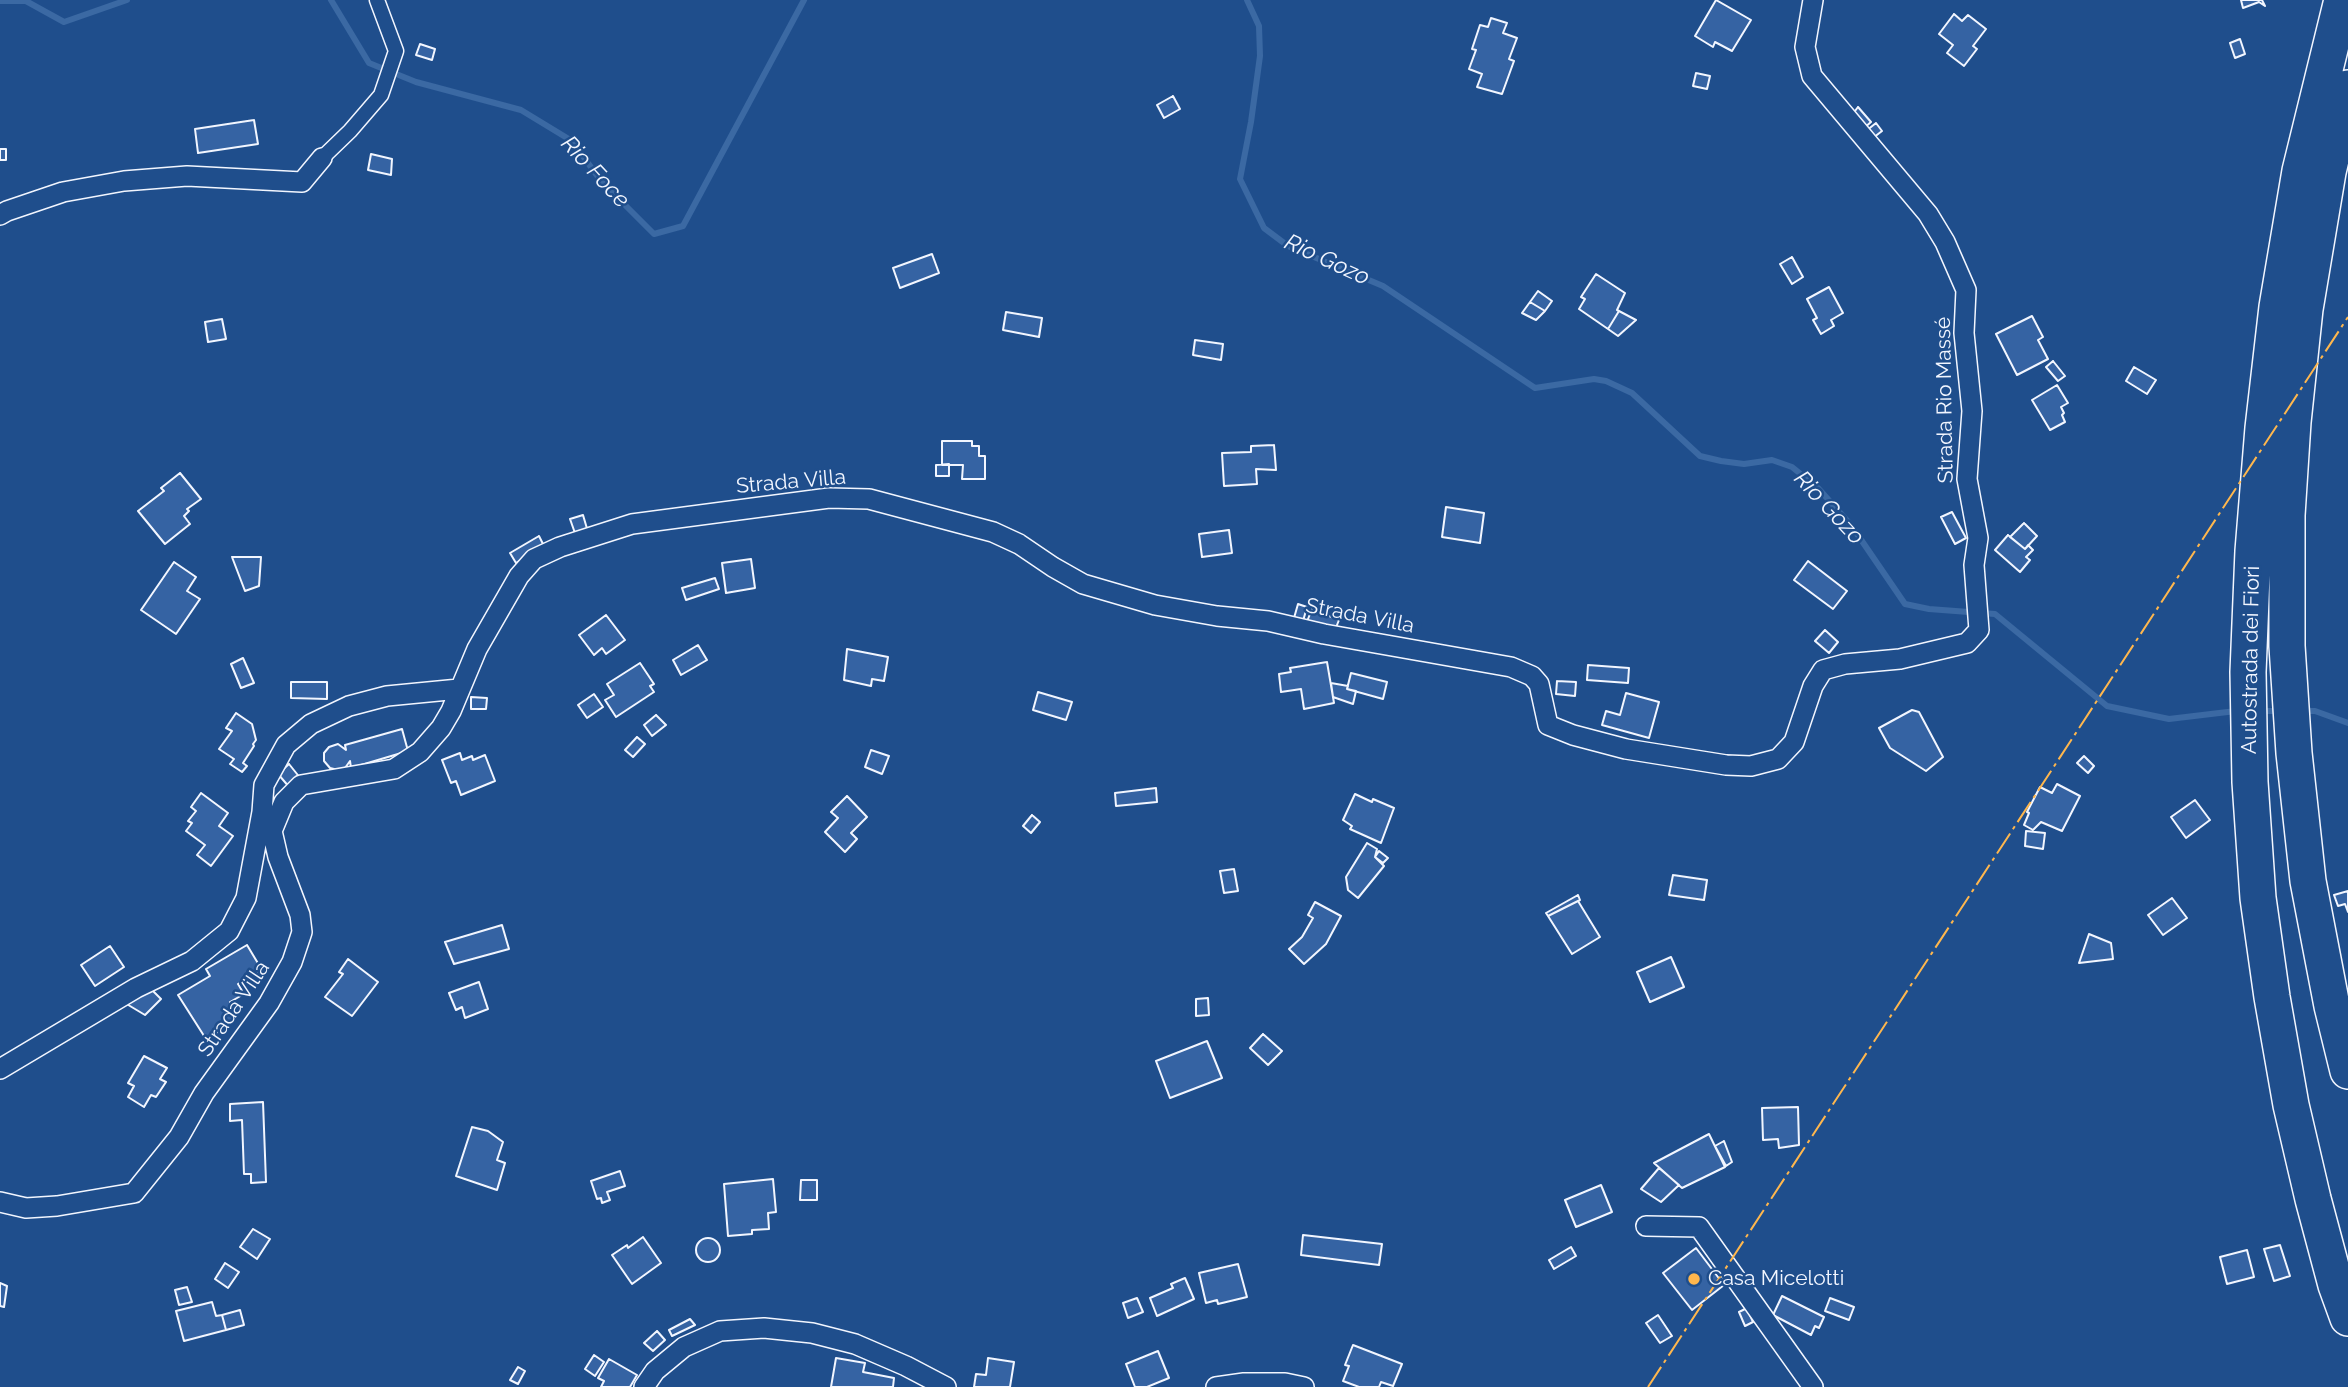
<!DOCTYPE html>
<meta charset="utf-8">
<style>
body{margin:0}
canvas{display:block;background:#1f4e8c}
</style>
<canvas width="2348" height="1387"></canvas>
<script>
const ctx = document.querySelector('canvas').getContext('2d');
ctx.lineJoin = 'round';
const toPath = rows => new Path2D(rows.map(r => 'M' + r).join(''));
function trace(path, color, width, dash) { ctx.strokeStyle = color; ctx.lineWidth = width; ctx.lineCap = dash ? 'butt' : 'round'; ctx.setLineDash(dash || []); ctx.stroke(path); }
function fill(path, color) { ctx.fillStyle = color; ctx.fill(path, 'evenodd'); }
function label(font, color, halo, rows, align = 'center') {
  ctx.font = font + ' Raleway,sans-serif'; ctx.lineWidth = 5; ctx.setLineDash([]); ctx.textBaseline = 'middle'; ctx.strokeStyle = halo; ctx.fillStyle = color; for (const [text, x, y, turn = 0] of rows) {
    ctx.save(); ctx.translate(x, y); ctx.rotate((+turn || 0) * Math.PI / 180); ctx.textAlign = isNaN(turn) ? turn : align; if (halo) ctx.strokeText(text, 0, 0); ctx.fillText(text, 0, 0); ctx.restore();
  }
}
const stream = toPath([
 [331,0,369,63,416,82,521,110,572,141,601,181,654,234,683,226,804,0],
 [1247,0,1259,26,1260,56,1251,122,1240,179,1264,228,1288,246,1383,286,1535,388,1594,379,1606,381,1632,393,1700,456,1721,461,1744,464,1772,460,1792,467,1818,488,1851,525,1905,604,1929,609,1995,614,2107,706,2169,719,2236,711],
 [0,1,26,1,64,22,127,0],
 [2258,711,2282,711],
 [2303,711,2315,711,2348,723]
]);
const building = toPath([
 [1716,0,1751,20,1732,51,1715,42,1713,47,1695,36,1716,0],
 [2241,0,2262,0,2265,6,2259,2,2243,8,2241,0],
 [1954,14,1962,21,1968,15,1986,29,1973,46,1977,49,1964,66,1947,53,1953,45,1939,34,1954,14],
 [1491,18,1507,23,1503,33,1517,38,1509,59,1514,61,1502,94,1477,87,1482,74,1469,69,1476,50,1472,49,1480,25,1488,27,1491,18],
 [2240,39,2245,54,2235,58,2230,43,2240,39],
 [420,44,435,49,432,60,416,55,420,44],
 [1696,73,1710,76,1707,89,1693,86,1696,73],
 [1173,96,1180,109,1164,118,1157,105,1173,96],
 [1858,107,1871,122,1863,129,1852,115,1858,107],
 [254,120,258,144,198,153,195,129,254,120],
 [1876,123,1882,131,1873,138,1866,131,1876,123],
 [0,149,6,149,6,160,0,160,0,149],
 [371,154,392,159,391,175,368,170,371,154],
 [932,254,939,273,900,288,893,268,932,254],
 [1792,257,1803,277,1792,284,1780,264,1792,257],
 [1596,274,1625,293,1617,310,1619,311,1608,329,1579,309,1585,299,1581,297,1596,274],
 [1829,287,1843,313,1831,320,1834,326,1821,334,1813,320,1817,318,1807,299,1829,287],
 [1538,291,1552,301,1545,311,1530,302,1538,291],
 [1530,302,1545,311,1536,320,1522,313,1530,302],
 [1619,311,1636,320,1618,336,1608,329,1619,311],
 [1006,312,1042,318,1039,337,1003,330,1006,312],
 [2032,316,2043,337,2038,340,2048,359,2017,375,1996,334,2032,316],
 [222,319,226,339,208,342,205,322,222,319],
 [1195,340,1223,344,1221,360,1193,355,1195,340],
 [2053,361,2065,376,2058,381,2046,367,2053,361],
 [2134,367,2156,380,2147,394,2126,381,2134,367],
 [2057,385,2068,403,2061,407,2064,413,2062,415,2065,422,2050,430,2032,400,2057,385],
 [942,441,972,441,972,446,979,446,979,456,985,456,985,479,962,479,963,465,942,465,942,441],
 [1274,445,1276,470,1256,469,1257,484,1224,486,1222,453,1251,452,1251,446,1274,445],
 [949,464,949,476,936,476,936,465,949,464],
 [180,473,201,499,187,509,189,511,184,516,190,524,165,544,138,511,164,491,161,488,180,473],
 [1446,507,1484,513,1480,543,1442,537,1446,507],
 [1952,512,1966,538,1955,544,1941,517,1952,512],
 [583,515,588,532,576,536,570,519,583,515],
 [2024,523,2037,536,2025,549,2010,537,2024,523],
 [1229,530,1232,553,1202,557,1199,534,1229,530],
 [2008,535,2025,549,2028,545,2033,550,2026,557,2030,560,2020,572,1995,550,2008,535],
 [539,536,544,546,516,563,510,553,539,536],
 [232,557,261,557,259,586,245,591,232,557],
 [751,559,755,588,726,593,722,563,751,559],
 [1808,561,1847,591,1833,609,1794,580,1808,561],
 [174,562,196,577,187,591,200,599,176,634,141,610,174,562],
 [715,578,719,589,686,600,682,588,715,578],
 [1298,604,1307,607,1303,621,1294,618,1298,604],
 [1312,609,1339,620,1335,630,1306,624,1312,609],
 [606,615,625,640,606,654,602,648,594,655,579,635,606,615],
 [1825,630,1838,642,1829,653,1815,641,1825,630],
 [698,645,707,660,681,675,673,660,698,645],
 [847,649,888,657,884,681,872,679,871,686,844,680,847,649],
 [243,658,254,683,241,688,231,664,243,658],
 [1327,662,1334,703,1304,709,1301,689,1281,692,1279,674,1291,672,1290,668,1327,662],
 [640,663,654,684,650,686,654,692,616,717,605,700,614,695,607,684,640,663],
 [1588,665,1629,668,1628,683,1587,680,1588,665],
 [1351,673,1387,682,1383,699,1347,689,1351,673],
 [1557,681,1576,682,1575,696,1556,694,1557,681],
 [291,682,327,682,327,699,291,698,291,682],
 [1331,683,1348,686,1347,689,1356,691,1353,704,1333,697,1331,683],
 [1038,692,1072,702,1066,720,1033,710,1038,692],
 [1626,693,1659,702,1649,738,1602,725,1606,711,1620,715,1626,693],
 [594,694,603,707,587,718,578,705,594,694],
 [471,697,487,698,486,709,471,709,471,697],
 [1912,710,1919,712,1943,757,1926,771,1890,748,1879,728,1912,710],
 [236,713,252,724,256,740,253,744,254,746,243,763,247,766,242,772,230,764,234,759,219,749,232,731,226,728,236,713],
 [656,715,666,725,652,736,644,725,656,715],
 [402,729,408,751,351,768,350,761,345,768,338,770,330,768,324,761,324,753,329,747,338,744,346,750,345,745,402,729],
 [637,737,645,744,633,757,625,750,637,737],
 [871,750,889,756,882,774,865,767,871,750],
 [460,753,462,760,472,756,473,760,485,755,495,781,461,795,456,781,451,783,442,760,460,753],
 [2084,756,2094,766,2088,773,2077,763,2084,756],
 [289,764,301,779,290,788,278,774,289,764],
 [2057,784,2080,796,2062,831,2041,822,2033,830,2024,825,2029,813,2027,812,2040,787,2052,793,2057,784],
 [1156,788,1157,802,1116,806,1115,793,1156,788],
 [201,793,228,813,219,826,233,836,211,866,197,855,205,845,186,831,192,823,188,821,196,811,191,807,201,793],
 [1355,794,1372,802,1373,799,1394,808,1381,843,1350,829,1352,826,1343,820,1355,794],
 [847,796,867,817,851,833,857,839,845,852,825,832,838,818,831,812,847,796],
 [2195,800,2210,820,2186,838,2171,817,2195,800],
 [1032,815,1040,822,1031,833,1023,826,1032,815],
 [2026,831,2045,833,2043,849,2025,846,2026,831],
 [1367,843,1377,849,1375,857,1384,866,1358,898,1348,890,1346,877,1367,843],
 [1379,851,1388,858,1383,863,1375,857,1379,851],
 [1234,869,1238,891,1224,893,1220,871,1234,869],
 [1673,875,1707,880,1704,900,1669,895,1673,875],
 [2348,891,2348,912,2345,904,2338,906,2334,895,2348,891],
 [1578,895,1580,900,1548,916,1546,913,1578,895],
 [2172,898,2187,918,2163,935,2148,915,2172,898],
 [1578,901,1600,937,1572,954,1548,916,1578,901],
 [1315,902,1341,916,1326,944,1304,964,1289,949,1302,937,1313,918,1308,915,1315,902],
 [502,925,509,949,454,964,445,942,502,925],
 [2089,934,2111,943,2113,959,2079,963,2089,934],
 [247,945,262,970,238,984,244,994,230,1002,236,1012,231,1024,206,1039,178,995,210,976,206,969,247,945],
 [110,946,124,967,95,986,81,965,110,946],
 [1671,957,1684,987,1650,1002,1637,972,1671,957],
 [348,959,378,982,352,1016,325,997,343,974,339,972,348,959],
 [479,982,488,1009,465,1018,462,1007,456,1010,449,993,479,982],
 [152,990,161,999,145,1015,125,1003,152,990],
 [1208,998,1209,1015,1196,1016,1196,999,1208,998],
 [1263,1034,1282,1051,1268,1065,1250,1048,1263,1034],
 [1207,1041,1222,1078,1170,1098,1156,1061,1207,1041],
 [144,1056,167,1068,160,1079,166,1082,156,1097,151,1095,144,1107,128,1097,134,1086,128,1083,144,1056],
 [263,1102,266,1182,251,1183,251,1174,244,1174,242,1120,230,1121,230,1104,263,1102],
 [1798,1107,1799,1145,1779,1148,1778,1139,1763,1140,1762,1108,1798,1107],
 [472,1127,488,1131,503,1142,497,1160,505,1163,497,1190,456,1176,472,1127],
 [1709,1134,1725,1167,1682,1188,1654,1163,1709,1134],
 [1724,1141,1732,1162,1726,1166,1715,1146,1724,1141],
 [1659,1168,1679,1185,1661,1202,1641,1189,1659,1168],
 [620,1171,625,1186,607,1192,610,1200,602,1203,601,1198,597,1199,591,1181,620,1171],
 [773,1179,776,1212,768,1213,769,1229,752,1230,752,1234,728,1236,724,1184,773,1179],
 [801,1180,817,1180,817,1200,800,1200,801,1180],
 [1601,1185,1612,1212,1576,1227,1565,1200,1601,1185],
 [253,1229,270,1239,257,1259,240,1247,253,1229],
 [1303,1235,1382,1244,1379,1265,1301,1255,1303,1235],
 [643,1237,661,1263,632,1284,612,1255,627,1245,628,1248,643,1237],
 '696 1250a12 12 0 1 1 24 0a12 12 0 1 1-24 0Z',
 [2280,1245,2290,1276,2274,1281,2264,1249,2280,1245],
 [1571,1247,1576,1256,1554,1269,1549,1260,1571,1247],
 [1696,1248,1724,1285,1692,1310,1663,1273,1696,1248],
 [2247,1250,2254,1277,2227,1284,2220,1257,2247,1250],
 [225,1263,239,1272,228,1288,215,1279,225,1263],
 [1238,1264,1247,1297,1218,1304,1217,1300,1206,1303,1199,1273,1238,1264],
 [1185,1278,1194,1299,1157,1316,1150,1298,1173,1288,1171,1284,1185,1278],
 [0,1283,7,1286,4,1307,0,1306,0,1283],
 [187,1287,192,1302,179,1305,175,1290,187,1287],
 [1782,1296,1824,1317,1819,1328,1815,1326,1811,1335,1773,1315,1782,1296],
 [1137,1298,1143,1312,1128,1318,1123,1303,1137,1298],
 [1830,1298,1854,1307,1849,1320,1825,1311,1830,1298],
 [212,1302,216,1316,222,1315,226,1330,184,1341,176,1311,212,1302],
 [1747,1308,1753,1322,1745,1326,1739,1312,1747,1308],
 [240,1310,244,1325,226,1330,222,1315,240,1310],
 [1658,1315,1672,1336,1660,1343,1646,1323,1658,1315],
 [690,1319,695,1325,672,1336,669,1330,690,1319],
 [657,1331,665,1340,653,1351,644,1343,657,1331],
 [1353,1345,1402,1364,1393,1386,1381,1382,1379,1387,1359,1387,1343,1381,1349,1366,1345,1365,1353,1345],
 [1158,1351,1169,1378,1147,1387,1135,1387,1126,1364,1158,1351],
 [594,1355,604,1362,595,1376,585,1369,594,1355],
 [836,1358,865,1363,863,1372,894,1378,893,1387,831,1387,836,1358],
 [988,1358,1014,1362,1010,1387,974,1387,976,1374,986,1375,988,1358],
 [609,1359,637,1375,630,1387,601,1387,604,1381,598,1378,609,1359],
 [518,1367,525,1371,518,1384,510,1380,518,1367]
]);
const pedestrian = toPath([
 [322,158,350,131,381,95,396,51,377,0]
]);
const minor = toPath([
 [0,215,7,211,63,192,124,181,187,176,302,182,322,158],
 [0,1069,136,988,192,961,229,931,246,898,262,812,264,785,286,745,311,724,349,706,387,696,459,689],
 [0,1202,26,1208,57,1206,134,1193,179,1137,204,1093,269,1003,292,962,302,932,300,915,278,857,272,831,284,802,301,785,394,769,420,752,441,728,451,711,477,649,519,576,534,559,560,547,632,524,829,498,869,499,993,532,1019,544,1053,567,1083,584,1155,605,1217,616,1268,621,1324,634,1511,667,1532,676,1539,684,1548,725,1573,735,1626,749,1726,765,1751,766,1778,759,1794,742,1813,686,1823,670,1845,664,1900,659,1967,643,1979,630,1974,565,1978,538,1967,479,1972,411,1964,333,1966,290,1945,242,1928,214,1812,76,1805,47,1813,0],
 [1646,1226,1699,1227,1813,1387],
 [644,1387,655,1371,684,1347,720,1331,764,1328,812,1333,855,1344,906,1366,946,1387],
 [1216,1387,1244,1383,1285,1383,1304,1387]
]);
const motorway = toPath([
 [2342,0,2300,171,2277,307,2263,428,2253,551,2248,672,2250,782,2258,898,2272,997,2291,1105,2313,1199,2336,1285,2348,1318],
 [2348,88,2328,172,2305,309,2293,422,2287,515,2287,646,2294,753,2308,881,2332,1006,2348,1071]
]);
const power = toPath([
 [1648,1387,2348,317]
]);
const markers = [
 [1694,1279,7,"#ffb74d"]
];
const streetNames = [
 ["Strada Rio Massé",1945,400,-91],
 ["Strada Villa",791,482,-5],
 ["Strada Villa",1360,616,11],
 ["Autostrada dei Fiori",2251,660,-89],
 ["Strada Villa",234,1009,-56]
];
const poiNames = [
 ["Casa Micelotti",1708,1279]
];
const waterNames = [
 ["Rio Foce",595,172,47],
 ["Rio Gozo",1327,260,25],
 ["Rio Gozo",1829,508,47]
];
trace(stream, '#3b69a3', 6);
fill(building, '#3563a3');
trace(building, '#f2f6ff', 2);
trace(pedestrian, '#f2f6ff', 17);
trace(minor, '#f2f6ff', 22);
trace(motorway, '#f2f6ff', 38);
trace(pedestrian, '#1f4e8c', 14);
trace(minor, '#1f4e8c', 19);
trace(motorway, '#1f4e8c', 35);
trace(power, '#ffb74d', 2, [24, 5, 3.5, 5]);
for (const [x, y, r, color] of markers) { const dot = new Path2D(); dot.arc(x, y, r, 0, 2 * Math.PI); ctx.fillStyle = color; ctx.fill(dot); trace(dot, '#1f4e8c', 2.5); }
label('21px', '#f2f6ff', '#1f4e8c', streetNames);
label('21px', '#f2f6ff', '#1f4e8c', poiNames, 'left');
label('italic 23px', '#f2f6ff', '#1f4e8c', waterNames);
</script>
